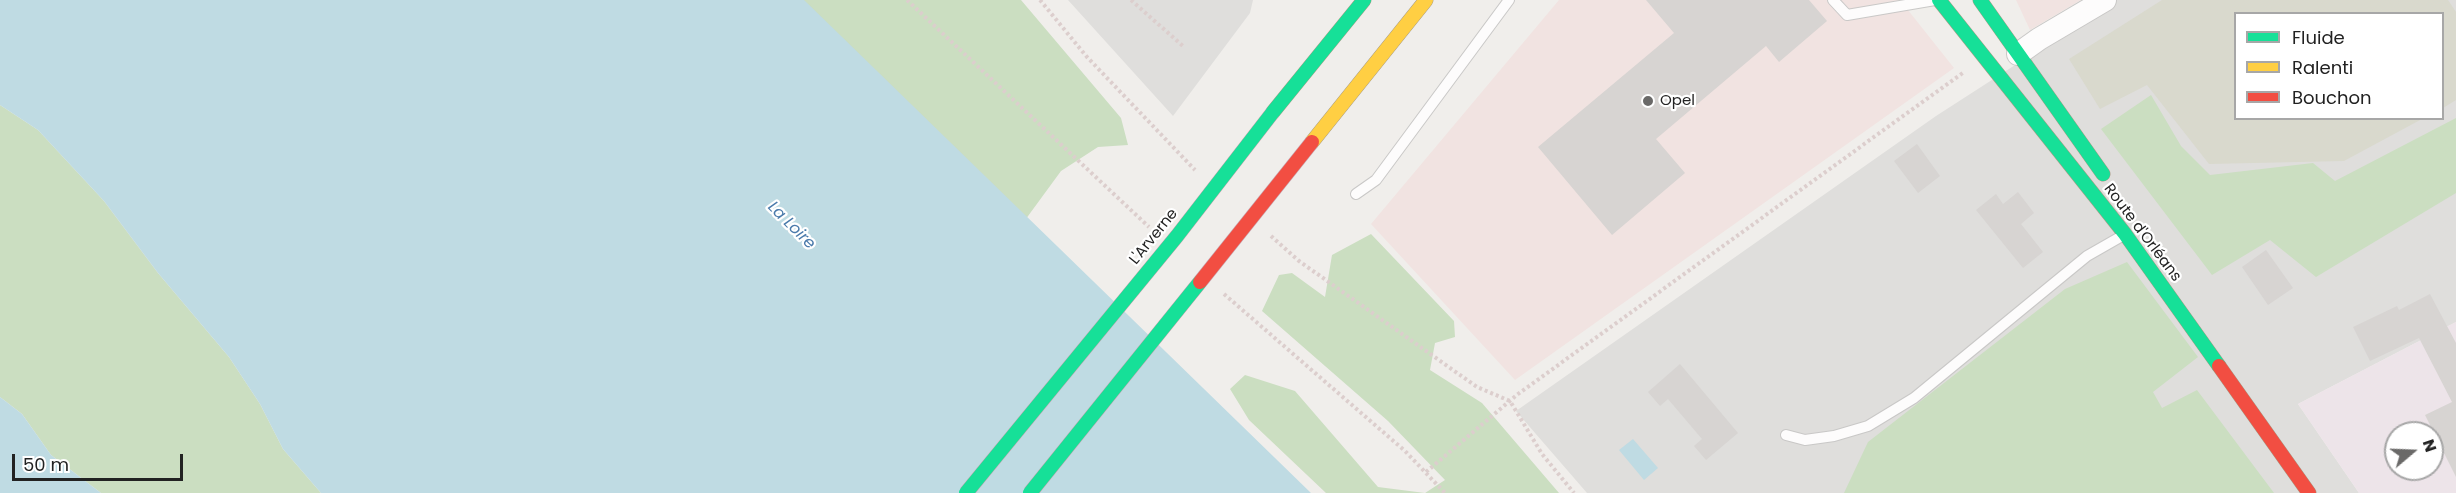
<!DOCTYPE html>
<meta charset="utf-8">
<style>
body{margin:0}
#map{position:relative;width:2456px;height:493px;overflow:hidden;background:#f0eeeb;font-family:Poppins,sans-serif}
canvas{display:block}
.legend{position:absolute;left:2234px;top:12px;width:210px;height:108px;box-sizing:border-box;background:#fff;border:2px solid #a7a7a7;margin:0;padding:8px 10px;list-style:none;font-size:18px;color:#222}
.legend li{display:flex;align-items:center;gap:12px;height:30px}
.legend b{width:30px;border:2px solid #a7a7a7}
.north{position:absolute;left:2384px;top:421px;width:60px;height:60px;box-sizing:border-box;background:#fff;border:2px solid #a7a7a7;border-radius:50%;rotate:71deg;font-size:16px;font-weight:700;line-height:24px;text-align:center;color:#222}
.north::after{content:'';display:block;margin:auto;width:21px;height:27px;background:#6a6968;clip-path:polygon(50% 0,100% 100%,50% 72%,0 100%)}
.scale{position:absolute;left:12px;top:454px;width:171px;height:27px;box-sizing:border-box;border:3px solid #222;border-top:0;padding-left:8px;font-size:18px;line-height:21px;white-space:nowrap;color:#222;-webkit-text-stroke:4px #fff;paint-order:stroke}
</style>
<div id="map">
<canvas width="2456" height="493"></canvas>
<ul class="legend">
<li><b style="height:8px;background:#16e098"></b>Fluide</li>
<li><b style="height:8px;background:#ffcf43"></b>Ralenti</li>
<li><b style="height:8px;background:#f24e42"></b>Bouchon</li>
</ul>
<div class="north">N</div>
<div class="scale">50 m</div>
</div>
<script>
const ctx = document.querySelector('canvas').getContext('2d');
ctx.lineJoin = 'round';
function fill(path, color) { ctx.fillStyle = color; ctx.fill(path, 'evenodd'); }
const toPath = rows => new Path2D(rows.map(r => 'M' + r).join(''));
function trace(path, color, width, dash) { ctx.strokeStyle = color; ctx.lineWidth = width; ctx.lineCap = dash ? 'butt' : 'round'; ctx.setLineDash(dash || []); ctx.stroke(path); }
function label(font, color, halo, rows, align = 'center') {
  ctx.font = font + ' Poppins,sans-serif'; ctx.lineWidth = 4.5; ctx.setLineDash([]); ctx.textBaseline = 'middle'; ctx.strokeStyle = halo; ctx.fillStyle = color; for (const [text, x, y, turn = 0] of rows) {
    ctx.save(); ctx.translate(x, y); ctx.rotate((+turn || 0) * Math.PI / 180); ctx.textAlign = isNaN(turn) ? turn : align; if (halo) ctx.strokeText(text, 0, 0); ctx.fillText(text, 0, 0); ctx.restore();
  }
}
const residential = toPath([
 [1068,0,1253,0,1250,13,1173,116],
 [2116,0,2456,0,2456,322,2298,404,2359,493,1587,493,1516,411,1936,116],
 [2236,14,2442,14,2442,118,2236,118]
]);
const commercial = toPath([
 [1559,0,1900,0,1954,68,1515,380,1371,224],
 [2016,0,2081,0,2030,30]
]);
const industrial = toPath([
 [2456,322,2456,493,2359,493,2298,404],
 [2396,433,2432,433,2432,469,2396,469]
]);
const construction = toPath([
 [2162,0,2448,0,2456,12,2456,100,2443,108,2442,14,2236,14,2236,118,2422,119,2344,161,2209,164,2147,85,2100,109,2069,59]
]);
const forest = toPath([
 [780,0,1021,0,1121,118,1128,145,1098,147,1061,171,1020,227],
 [2151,95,2181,146,2210,175,2313,163,2335,181,2456,118,2456,193,2316,277,2270,240,2212,275,2101,129],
 [0,105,38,130,104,201,158,273,229,357,260,404,283,449,321,493,101,493,51,455,22,414,0,397],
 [1371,234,1454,321,1455,337,1435,343,1430,370,1482,403,1559,493,1326,493,1249,420,1230,389,1245,375,1295,391,1378,487,1425,493,1445,480,1388,421,1262,311,1279,275,1292,273,1325,297,1332,255],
 [2127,262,2198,357,2153,392,2162,408,2197,390,2274,493,1844,493,1868,442,2065,289]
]);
const water = toPath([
 [0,0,804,0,1311,493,321,493,283,449,260,404,229,357,158,273,104,201,38,130,0,105],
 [0,397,22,414,51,455,101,493,0,493],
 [1633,439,1658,468,1644,480,1619,450]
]);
const building = toPath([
 [1646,0,1809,0,1827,21,1779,62,1766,46,1656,139,1685,173,1612,235,1538,147,1674,33],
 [1917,144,1940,176,1918,193,1894,161],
 [2018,192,2034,213,2021,224,2043,252,2023,268,1976,210,1996,194,2003,204],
 [2266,250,2293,288,2268,305,2242,267],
 [2430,294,2456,343,2456,477,2425,415,2452,402,2419,338,2370,361,2353,327,2397,306,2399,310],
 [1680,364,1738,433,1706,460,1694,446,1702,439,1668,399,1660,406,1648,392]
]);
const path = toPath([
 [907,0,1149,227],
 [1040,0,1087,57,1195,170],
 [1131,0,1184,47],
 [1271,236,1299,261,1477,387,1510,401,1542,454,1574,493],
 [1224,294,1405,451,1445,493],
 [1426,472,1518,394,1964,72]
]);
const lane = toPath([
 [1833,0,1847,15,1935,0],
 [1356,194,1376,180,1509,0],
 [1786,435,1805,440,1834,436,1868,426,1914,398,2087,256,2122,236]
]);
const street = toPath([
 [2018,54,2039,39,2105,0]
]);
const fast = toPath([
 [1939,0,2125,234,2219,366],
 [1980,0,2103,174],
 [1273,112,1364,0]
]);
const slow = toPath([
 [1312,142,1426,0]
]);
const jam = toPath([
 [2219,366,2309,493]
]);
const fastBridge = toPath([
 [966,493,1177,236,1273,112],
 [1030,493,1200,282]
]);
const jamBridge = toPath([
 [1200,282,1312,142]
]);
const markers = [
 [1648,101,6,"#6a6968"]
];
const poiNames = [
 ["Opel",1660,101]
];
const streetNames = [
 ["Route d'Orléans",2142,233,53],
 ["L'Arverne",1154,237,-51]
];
const waterNames = [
 ["La Loire",791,226,45]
];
fill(residential, '#dfdedc');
fill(commercial, '#f1e3e1');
fill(industrial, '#ede4e9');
fill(construction, '#d9d9cd');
fill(forest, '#cbdec1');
fill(water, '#bfdbe3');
fill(building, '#d7d4d2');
trace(lane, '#c9c8c7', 12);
trace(street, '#c9c8c7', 24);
trace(fast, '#a79c86', 15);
trace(slow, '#a79c86', 15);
trace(jam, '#a79c86', 15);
trace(path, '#dccecd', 4, [3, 3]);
trace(lane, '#fdfcfc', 10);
trace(street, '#fdfcfc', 22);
trace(fast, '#16e098', 14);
trace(slow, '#ffcf43', 14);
trace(jam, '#f24e42', 14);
trace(fastBridge, '#c5a2ac', 15, []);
trace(jamBridge, '#c5a2ac', 15, []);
trace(fastBridge, '#16e098', 14);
trace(jamBridge, '#f24e42', 14);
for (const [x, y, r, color] of markers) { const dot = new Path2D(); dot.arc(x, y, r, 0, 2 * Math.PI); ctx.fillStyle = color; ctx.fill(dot); trace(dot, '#fff', 2); }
label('15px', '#222', '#fff', poiNames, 'left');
label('15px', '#222', '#fff', streetNames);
label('italic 16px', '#4a7aab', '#fff', waterNames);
</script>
